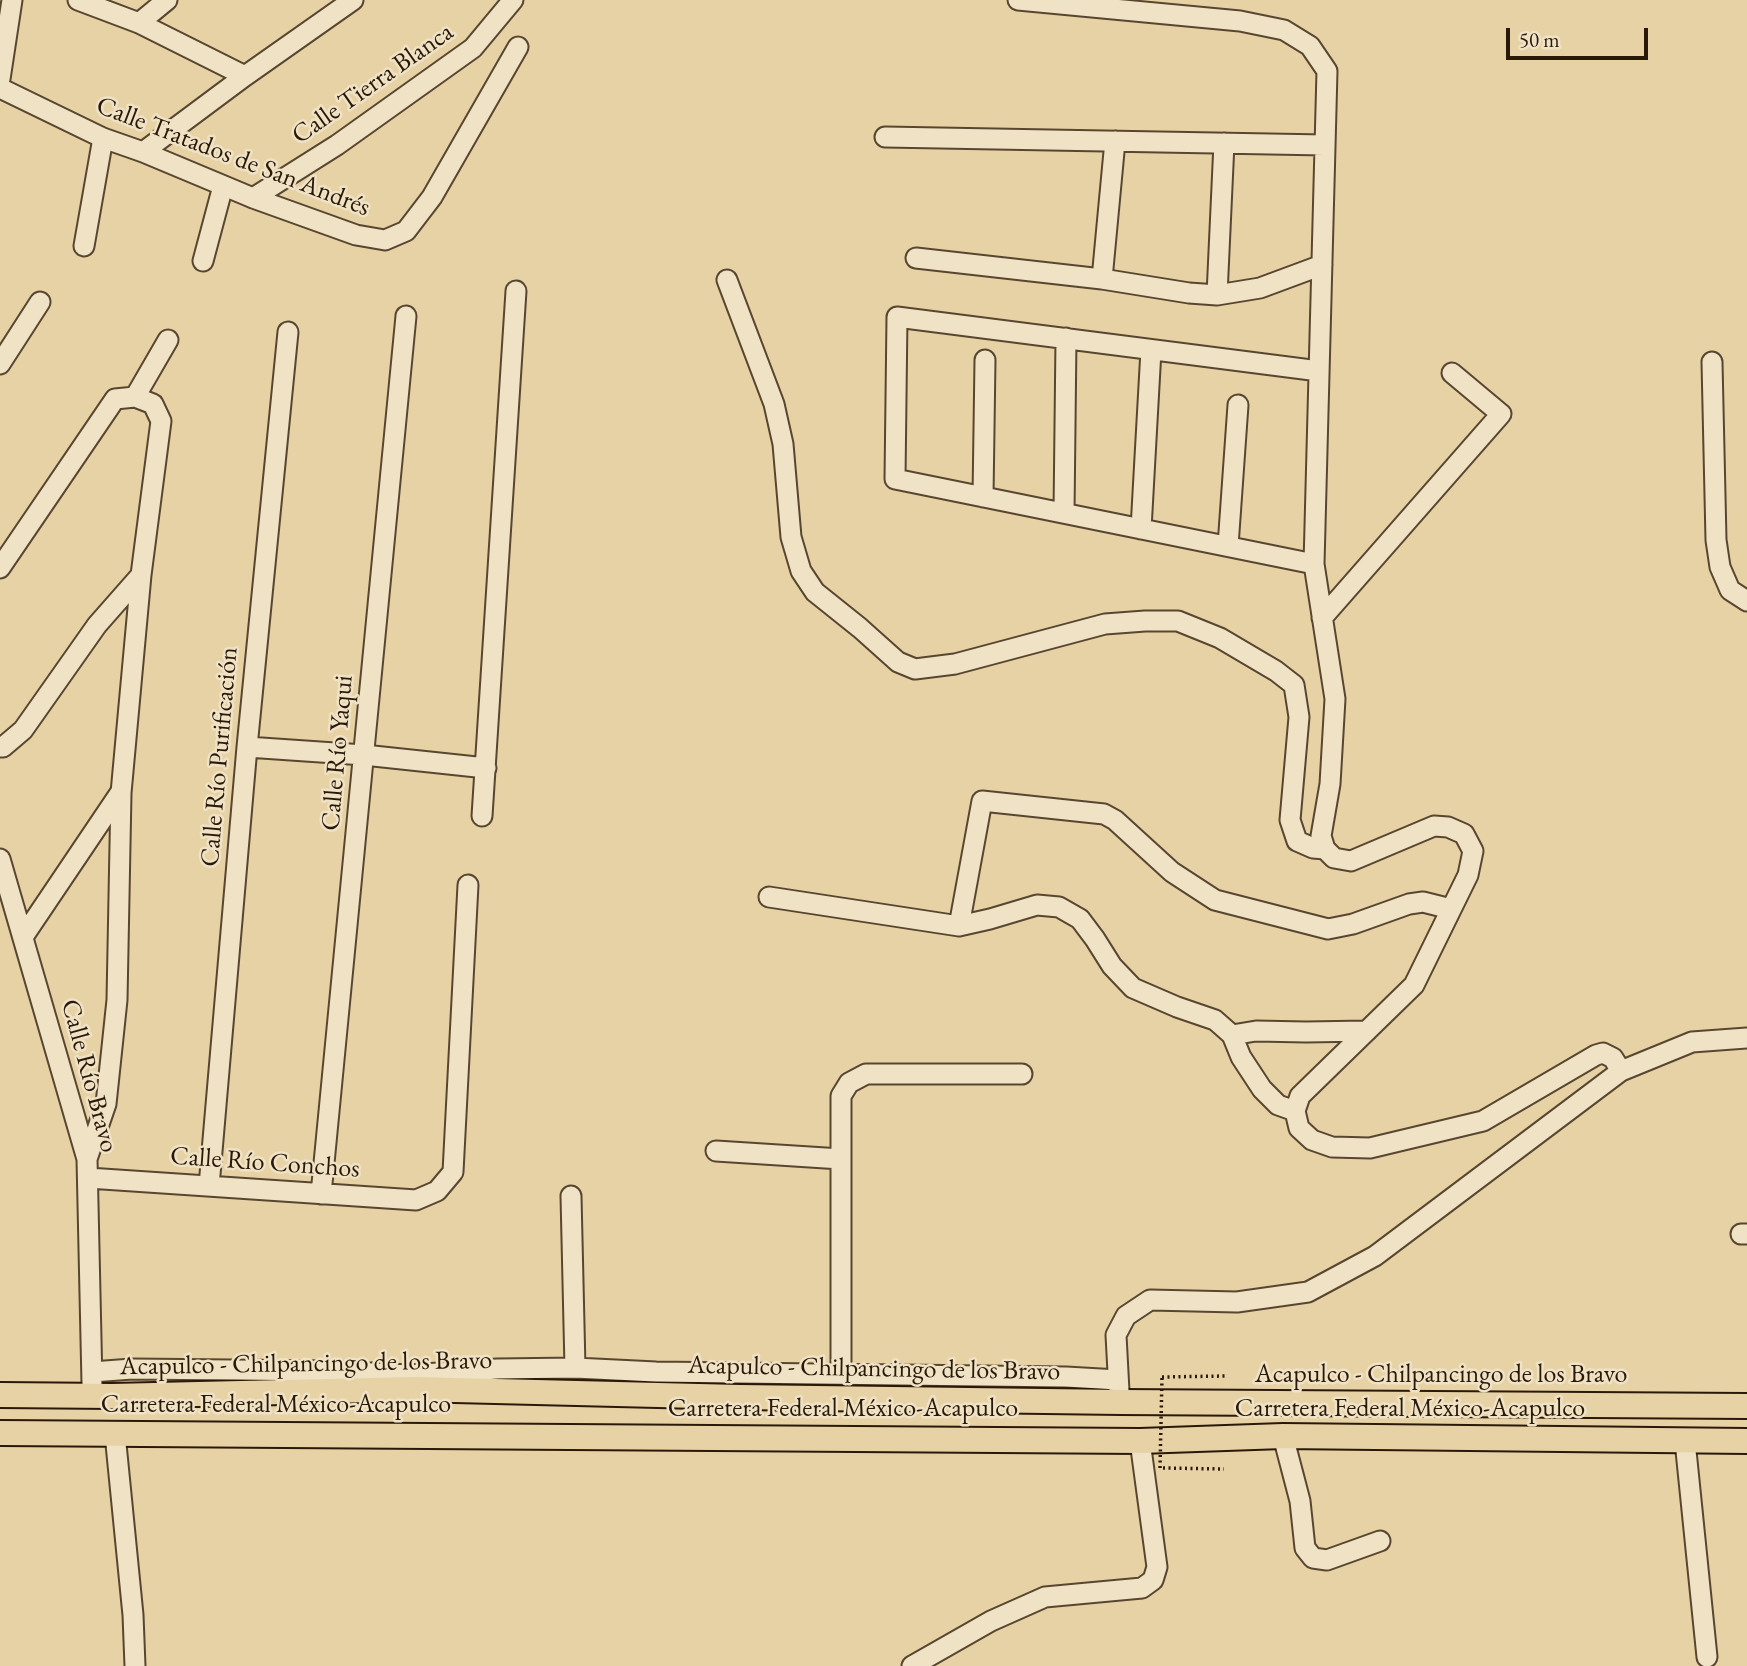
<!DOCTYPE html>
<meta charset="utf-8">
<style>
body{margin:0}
#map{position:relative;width:1747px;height:1666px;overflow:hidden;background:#e7d2a6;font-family:"EB Garamond",serif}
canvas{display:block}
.scale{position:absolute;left:1506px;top:28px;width:142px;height:32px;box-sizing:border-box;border:4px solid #2a1809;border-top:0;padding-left:9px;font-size:21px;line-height:24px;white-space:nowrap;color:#2a1809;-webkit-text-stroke:5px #efe2c5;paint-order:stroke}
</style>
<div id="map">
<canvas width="1747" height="1666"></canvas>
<div class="scale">50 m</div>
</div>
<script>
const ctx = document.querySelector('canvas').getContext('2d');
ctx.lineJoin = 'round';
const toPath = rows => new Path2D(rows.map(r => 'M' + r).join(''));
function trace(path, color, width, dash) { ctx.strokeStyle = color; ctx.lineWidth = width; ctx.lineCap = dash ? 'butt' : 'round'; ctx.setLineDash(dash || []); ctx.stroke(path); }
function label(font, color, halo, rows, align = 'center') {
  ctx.font = font + ' "EB Garamond",serif'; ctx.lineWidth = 5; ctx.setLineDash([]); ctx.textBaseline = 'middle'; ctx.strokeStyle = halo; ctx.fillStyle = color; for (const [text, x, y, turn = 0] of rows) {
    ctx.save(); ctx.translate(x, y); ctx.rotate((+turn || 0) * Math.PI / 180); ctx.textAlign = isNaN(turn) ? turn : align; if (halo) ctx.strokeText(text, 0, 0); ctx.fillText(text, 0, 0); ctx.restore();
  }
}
const path = toPath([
 [1162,1377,1225,1376],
 [1163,1468,1224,1469]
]);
const minor = toPath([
 [78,0,139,23,245,76],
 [1018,0,1240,21,1284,30,1310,46,1327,71,1314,564,1335,699,1330,784,1321,836,1325,849,1334,858,1351,861,1434,826,1448,827,1464,834,1473,851,1468,875,1414,985,1300,1096,1295,1111,1299,1128,1312,1140,1332,1147,1370,1148,1483,1121,1596,1055,1603,1053,1613,1058,1621,1071],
 [139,23,167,0],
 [0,79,12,0],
 [0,88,103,138,143,152,253,198,356,235,385,240,406,231,432,197,518,47],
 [885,137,1325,145],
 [143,152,245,76,353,0],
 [253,198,337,145,473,48,513,0],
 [84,246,103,138],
 [916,258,1102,279,1189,293,1217,295,1260,288,1322,265],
 [203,261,223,186],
 [1102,279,1115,141],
 [727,280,774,404,783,444,791,537,801,571,815,592,860,628,898,662,915,669,955,664,1105,624,1145,621,1178,621,1220,638,1276,671,1294,685,1299,717,1290,820,1297,841,1313,848,1325,849],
 [1217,295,1224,143],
 [1712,362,1716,540,1720,567,1730,590,1747,601],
 [0,364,40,302],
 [135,397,168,340],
 [983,497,985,360],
 [1064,513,1066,338],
 [1141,529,1151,350],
 [1228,546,1238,405],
 [1314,564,895,479,897,317,1319,371],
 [0,568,115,399,135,397,153,404,161,421,141,575,121,793,117,1000,106,1104,87,1159],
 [1322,618,1501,414,1452,373],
 [0,747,3,747,23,730,97,625,141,575],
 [247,747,364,755,486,768],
 [482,816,516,291],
 [0,859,87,1159,92,1384],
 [769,897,959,926,990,919,1037,905,1059,907,1080,919,1095,939,1112,966,1133,988,1177,1007,1215,1020,1232,1035,1241,1057,1262,1089,1278,1105,1295,1111],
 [959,926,982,801,1104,814,1115,820,1172,872,1215,900,1328,929,1353,924,1409,904,1423,902,1451,909],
 [23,937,120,793],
 [1232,1035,1256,1031,1306,1032,1367,1031],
 [716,1151,841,1159],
 [88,1178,416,1200,437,1191,453,1172,468,885],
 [209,1186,247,747,288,332],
 [321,1194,406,316],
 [571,1196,575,1368],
 [1741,1234,1747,1234],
 [92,1372,132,1369,335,1371,409,1375,497,1369,575,1368,656,1372,1066,1377,1118,1380],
 [841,1373,841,1096,849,1083,866,1074,1022,1074],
 [1119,1391,1116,1335,1126,1316,1150,1300,1237,1302,1308,1292,1375,1256,1621,1071,1692,1042,1747,1038],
 [115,1434,133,1615,135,1666],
 [1283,1436,1300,1501,1305,1548,1313,1558,1327,1560,1380,1541],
 [1685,1441,1707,1657],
 [912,1666,991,1621,1045,1597,1142,1588,1153,1580,1157,1567,1140,1441]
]);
const major = toPath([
 [0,1395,112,1396,414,1389,739,1397,1121,1402,1747,1406],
 [0,1433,1140,1441,1283,1436,1747,1441]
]);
const pathBridge = toPath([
 [1160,1468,1162,1377]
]);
const streetNames = [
 ["Calle Tierra Blanca",373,84,-35],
 ["Calle Tratados de San Andrés",233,157,21],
 ["Calle Río Yaqui",338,753,-85],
 ["Calle Río Purificación",220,757,-85],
 ["Calle Río Bravo",89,1076,75],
 ["Calle Río Conchos",265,1163,4],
 ["Acapulco - Chilpancingo de los Bravo",306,1364,-1],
 ["Acapulco - Chilpancingo de los Bravo",874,1369,1],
 ["Acapulco - Chilpancingo de los Bravo",1441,1375],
 ["Carretera Federal México-Acapulco",276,1405],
 ["Carretera Federal México-Acapulco",843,1409],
 ["Carretera Federal México-Acapulco",1410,1409]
];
trace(minor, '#594630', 23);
trace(major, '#2a1809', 28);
trace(path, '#2a1809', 3.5, [2, 3.5]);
trace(minor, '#efe2c5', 19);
trace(major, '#e7d2a6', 24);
trace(pathBridge, '#2a1809', 3.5, [2, 3.5]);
label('26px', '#2a1809', '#efe2c5', streetNames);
</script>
